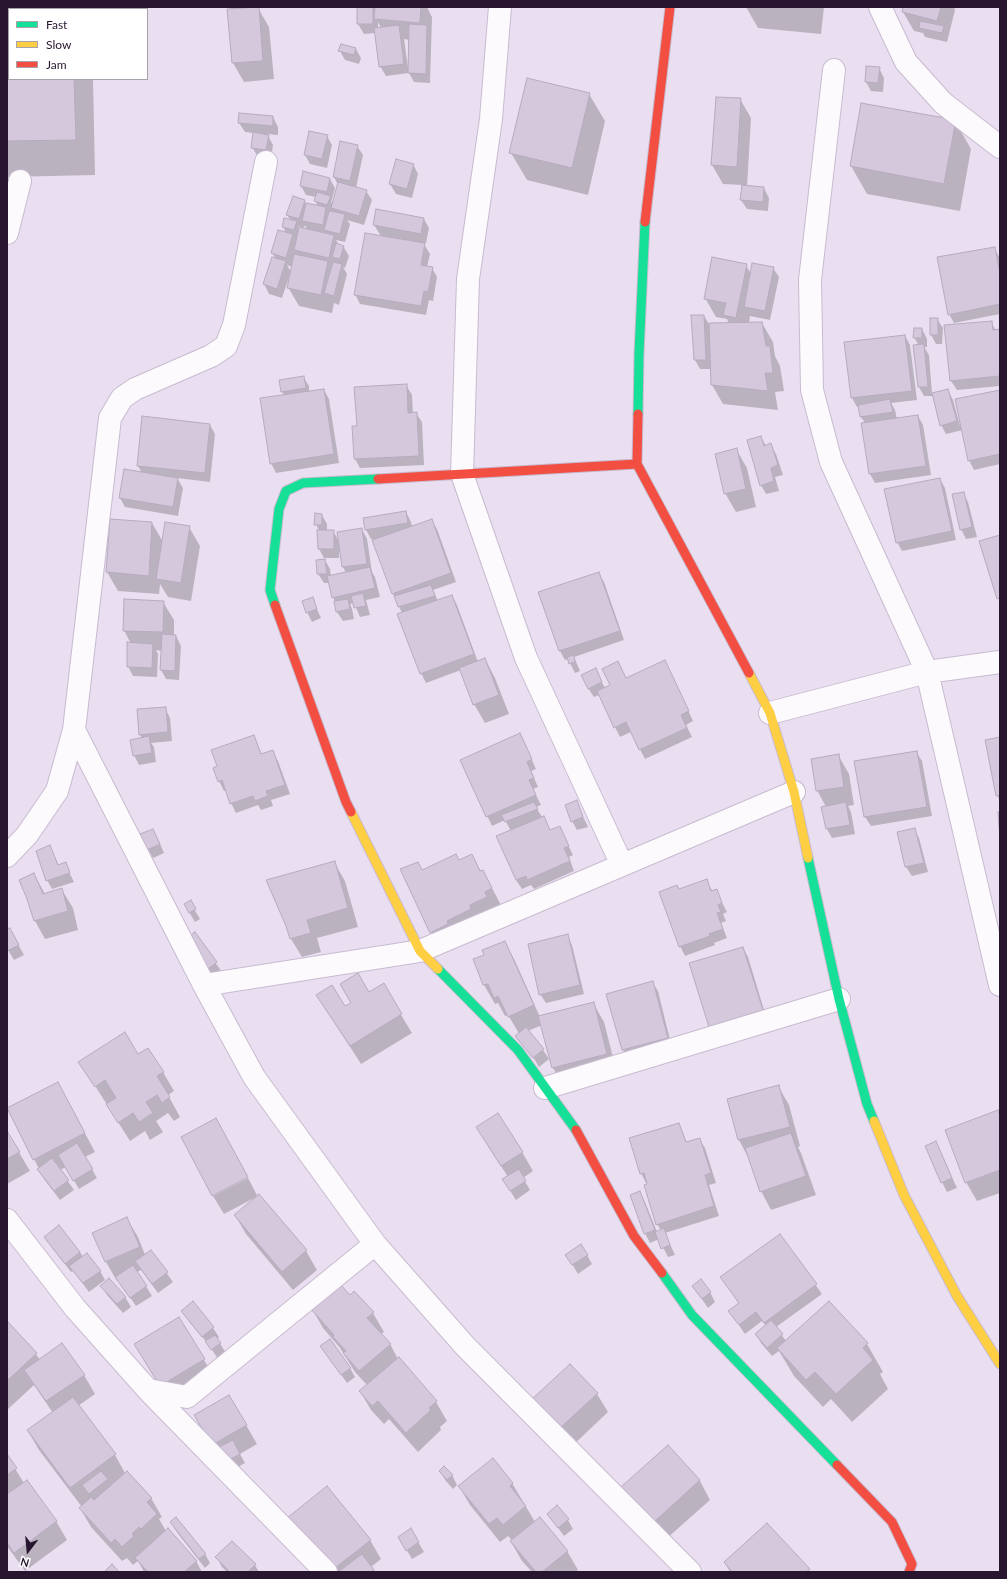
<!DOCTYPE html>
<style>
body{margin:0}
#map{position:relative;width:1007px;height:1579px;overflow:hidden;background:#eadff0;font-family:Lato,sans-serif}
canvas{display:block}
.frame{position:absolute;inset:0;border:8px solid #281631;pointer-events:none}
.legend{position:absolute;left:8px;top:8px;width:140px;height:72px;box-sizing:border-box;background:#fff;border:1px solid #a9a2ad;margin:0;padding:5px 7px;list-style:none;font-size:12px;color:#281631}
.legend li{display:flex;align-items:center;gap:8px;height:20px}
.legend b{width:20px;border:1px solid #a9a2ad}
.north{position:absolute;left:8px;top:1531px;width:40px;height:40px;-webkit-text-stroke:3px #fff;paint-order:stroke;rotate:196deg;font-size:11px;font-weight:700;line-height:16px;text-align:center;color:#281631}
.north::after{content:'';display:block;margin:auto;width:14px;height:18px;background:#281631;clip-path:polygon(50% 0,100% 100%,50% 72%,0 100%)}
</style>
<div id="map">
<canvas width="1007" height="1579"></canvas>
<div class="frame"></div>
<ul class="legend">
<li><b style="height:5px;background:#16e098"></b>Fast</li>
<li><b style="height:5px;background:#ffcf43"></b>Slow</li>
<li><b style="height:5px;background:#f24e42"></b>Jam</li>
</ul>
<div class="north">N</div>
</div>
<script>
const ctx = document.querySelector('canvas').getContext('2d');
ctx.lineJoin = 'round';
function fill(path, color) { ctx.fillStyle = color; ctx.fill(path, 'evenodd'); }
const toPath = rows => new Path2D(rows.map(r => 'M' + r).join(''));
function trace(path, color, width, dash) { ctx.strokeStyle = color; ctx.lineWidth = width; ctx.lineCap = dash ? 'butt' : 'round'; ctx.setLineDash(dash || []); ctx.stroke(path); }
const shadow = toPath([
 [7,7,86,7,88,9,9,9,9,79,93,79,95,175,7,177],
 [358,7,427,7,432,17,430,83,414,82,409,73,386,76,380,66,376,33,364,34,358,24],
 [378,22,381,28,378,28],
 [404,39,410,40,409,68,408,68],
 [746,7,824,7,821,34,758,28],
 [904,7,954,7,955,10,947,42,925,37,923,33,914,31,903,12],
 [258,8,269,27,274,79,244,82,233,63],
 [356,49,361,58,359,64,345,60,340,51],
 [879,68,884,78,883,92,871,91,866,82],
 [589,94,605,121,588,195,527,180,511,153],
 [740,99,751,118,747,187,764,188,769,198,768,211,747,209,741,200,743,185,723,184,712,165],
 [273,117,278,127,278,135,267,134,273,145,271,159,258,157,252,147,254,133,245,132,239,123],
 [955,121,971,149,960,211,867,194,851,166],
 [327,136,332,145,327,168,310,164,305,155],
 [357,146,363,155,356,188,366,191,372,200,364,225,347,220,350,224,345,242,336,240,339,245,343,246,349,256,345,268,343,267,347,274,339,305,334,303,332,313,299,306,288,287,291,274,290,274,282,298,269,294,264,284,276,259,272,253,286,233,283,227,291,221,287,215,304,200,306,204,318,206,315,201,316,197,306,195,301,186,330,179,335,188,331,203,333,203,338,185,334,177],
 [305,225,308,231,299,229,298,226,304,228],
 [287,265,292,267,291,272],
 [397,160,413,164,418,174,412,198,396,194,390,184],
 [377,210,424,219,429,228,426,243,423,243,430,254,427,267,432,268,437,277,433,301,429,300,426,315,360,304,355,294,381,236,374,225],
 [994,248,1000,258,1000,314,954,323,949,314],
 [746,265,751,274,773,268,779,277,770,320,750,316,749,323,762,323,773,342,775,356,780,366,784,391,775,392,778,410,723,404,712,385,712,369,700,369,695,360,692,316,704,316,709,324,729,324,727,319,716,317,705,298],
 [931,319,937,319,943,328,942,344,936,344,931,335],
 [991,322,996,331,1000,330,1000,386,957,390,951,381,945,326],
 [922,329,927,339,927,347,924,347,929,355,932,394,948,390,953,400,960,426,1000,391,1000,464,974,470,969,460,963,430,946,434,941,425,933,396,924,396,919,387,915,346,919,346,914,337],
 [905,336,910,345,917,400,891,403,895,410,897,419,918,416,923,425,931,475,875,483,870,474,865,423,861,417,859,407,857,407,852,398,845,343],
 [303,377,309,386,309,392,324,390,329,399,339,463,276,473,271,463,284,395,282,391],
 [406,385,412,395,413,414,416,413,422,422,424,465,360,468,355,459,358,427],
 [210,425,215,434,210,482,177,478,183,488,178,516,125,507,120,498,142,473,138,466],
 [761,437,766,446,771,445,776,454,783,475,775,477,779,491,766,494,761,485],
 [736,449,747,468,756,507,736,512,725,493],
 [940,479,945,488,956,540,902,551,897,542],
 [963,493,968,502,977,537,966,539,961,529],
 [406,512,411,522,412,527,431,520,437,529,456,582,433,590,438,601,452,596,457,605,478,662,485,659,495,678,509,714,485,723,474,704,461,670,426,683,421,673,402,613,393,594,373,539,371,539,366,530],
 [322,515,327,524,327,531,333,531,339,541,362,529,367,539,372,572,375,577,380,597,366,600,370,615,360,617,354,603,350,604,352,609,354,619,343,621,337,612,330,583,324,583,318,574,325,560,330,569,331,577,346,573,343,567,340,549,339,549,339,558,324,558,319,549,318,531,319,531,316,524],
 [111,520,152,523,163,542,189,527,200,546,191,601,168,597,160,584,159,594,118,591,107,572],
 [598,573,604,582,624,640,574,657,580,671,575,673,568,659,565,660,560,651,539,593],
 [312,598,321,618,312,622,307,612],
 [163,602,174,620,174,636,176,636,181,646,179,680,166,679,161,670,162,651,156,650,158,654,157,677,133,676,128,666,131,644,124,630],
 [670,671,693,721,686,725,692,737,645,759,631,732,620,737,599,695,594,697,588,688,600,679,605,688,626,679],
 [165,708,170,718,172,741,151,743,154,747,156,762,139,765,134,755,142,739,140,734],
 [253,736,262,755,272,752,278,761,290,794,271,800,273,806,261,810,258,805,236,813,231,803,226,790,224,791,219,781,218,766],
 [1000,738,1000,801,997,795],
 [525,744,536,769,531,771,538,787,533,789,541,805,536,807,550,831,559,827,573,855,569,857,574,871,534,889,531,885,522,889,516,880,511,831,505,820,492,826,461,760],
 [916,752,922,761,932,816,871,826,865,817,855,762],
 [838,755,849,774,854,805,848,806,851,812,855,834,832,838,827,829,822,808,826,807,817,790],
 [576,802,588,827,577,830,572,821],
 [914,829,919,838,928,872,912,876,906,867,898,833],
 [158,839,164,853,153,858,148,849],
 [50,847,59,866,65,864,74,882,52,889,47,880],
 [472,855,481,872,483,871,502,907,442,951,431,932,422,871,459,862],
 [334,862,345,881,358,927,317,938,321,952,302,957,291,939],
 [34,874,45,894,62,890,73,908,78,930,45,939,35,921],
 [706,880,713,892,716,891,727,912,723,914,726,921,721,923,727,938,714,943,715,945,685,956,680,946,679,890],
 [190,902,200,919,195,922,185,905],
 [7,930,14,937,24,955,14,960,7,948],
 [194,933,222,972,214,978,192,948],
 [567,936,572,945,584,994,546,1003,540,994],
 [504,942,515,961,540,1017,593,1003,604,1022,617,1073,564,1087,553,1068,542,1025,528,1031,543,1050,549,1059,539,1067,508,1015,505,1016,498,1003,495,1004,484,985,474,959,485,955],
 [743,948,748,957,767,1020,710,1026],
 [652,982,658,991,672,1048,628,1059,623,1050,607,994],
 [383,985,412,1033,361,1064,317,995,345,1008],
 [138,1055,163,1072,174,1091,168,1095,180,1117,174,1121,168,1113,156,1121,163,1132,150,1140,145,1131,130,1141,80,1062],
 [58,1083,95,1152,85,1157,97,1178,79,1189,66,1167,60,1170,74,1190,60,1200,44,1179,34,1159],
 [778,1086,789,1105,800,1146,798,1147,801,1153,816,1195,771,1210,761,1191,749,1159,739,1140,728,1099],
 [1000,1116,1000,1193,977,1201,966,1182],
 [679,1124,687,1143,699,1139,705,1148,716,1183,709,1185,719,1216,665,1233,675,1255,668,1257,659,1239,650,1243,645,1233,640,1193,645,1202,657,1232,661,1230,657,1224,648,1182,646,1183,641,1173],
 [7,1132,30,1171,7,1184],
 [936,1142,957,1188,947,1192,942,1182],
 [488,1146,522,1152,533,1171,523,1178,530,1190,516,1200,509,1189,508,1177],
 [248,1178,258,1197,259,1196,306,1251,317,1270,293,1290,246,1234,235,1215,256,1197,224,1214,213,1196],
 [127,1219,138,1237,145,1255,151,1251,173,1282,158,1293,141,1270,137,1272,152,1296,136,1306,118,1280,117,1281,106,1262,94,1233],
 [780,1235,822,1294,776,1327,786,1341,829,1302,867,1344,883,1372,880,1374,888,1389,852,1422,831,1399,823,1407,794,1376,779,1351,772,1356,761,1343,756,1334,766,1326,762,1321,745,1334,729,1311,739,1304,721,1277],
 [46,1237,80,1252,83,1257,100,1271,105,1280,89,1292,73,1271,71,1272,51,1246],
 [587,1255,592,1264,578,1274,572,1264],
 [102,1286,125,1297,131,1307,123,1313,107,1295],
 [693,1286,710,1292,715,1302,708,1308],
 [350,1296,373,1313,384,1332,381,1334,390,1344,398,1359,436,1402,447,1421,440,1427,441,1430,418,1452,389,1419,384,1424,371,1410,360,1391,367,1385,355,1372,340,1348,323,1328,312,1309],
 [193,1303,213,1328,219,1337,217,1339,226,1353,218,1359,209,1345,188,1320,183,1311],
 [7,1322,36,1354,40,1360,84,1375,95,1394,78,1406,115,1455,125,1473,151,1498,162,1517,159,1519,166,1531,196,1561,202,1572,144,1572,138,1561,133,1565,127,1558,122,1561,91,1527,80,1508,82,1507,39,1450,28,1431,53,1413,34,1385,8,1409,7,1408],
 [321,1346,350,1368,355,1377,347,1383],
 [204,1360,215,1378,171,1404,146,1363],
 [597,1394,608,1412,570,1448,544,1419],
 [246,1425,257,1444,240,1454,245,1463,231,1471,206,1434],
 [668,1446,700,1481,710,1500,665,1540,633,1506],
 [7,1456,24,1483,56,1521,67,1540,25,1571,7,1546],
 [440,1472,452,1475,457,1485,453,1489,446,1481],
 [512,1483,535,1522,567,1551,578,1570,575,1572,532,1572,522,1561,511,1542,513,1541,508,1536,500,1542,470,1505,459,1486],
 [548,1514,568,1520,573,1529,564,1536],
 [171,1522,205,1554,210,1563,205,1568,176,1531],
 [411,1530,424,1552,412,1559,399,1537],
 [370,1540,381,1559,371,1567,374,1572,328,1572],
 [232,1542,255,1565,259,1572,227,1572,222,1567,217,1558],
 [725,1563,809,1570,810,1572,730,1572]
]);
const building = toPath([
 [7,7,72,7,72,9,9,9,9,79,74,79,76,140,7,141,7,7],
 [259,7,263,61,232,63,227,9,259,7],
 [357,7,373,7,373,24,357,24,357,7],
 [375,7,421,7,420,23,374,19,375,7],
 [903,7,941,7,937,21,902,12,903,7],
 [920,21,944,26,942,33,919,28,920,21],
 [409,24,427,25,426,74,408,73,409,24],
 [399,25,404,64,379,67,374,28,399,25],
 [341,44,356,48,354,55,338,51,341,44],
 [866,66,880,67,878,83,865,82,866,66],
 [527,78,590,93,572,168,509,153,527,78],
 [716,97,741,98,737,167,711,165,716,97],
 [861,103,956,120,944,184,850,166,861,103],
 [239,113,273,116,273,126,238,123,239,113],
 [309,131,328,135,322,159,304,155,309,131],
 [253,132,269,135,266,150,251,148,253,132],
 [340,141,358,145,350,181,333,177,340,141],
 [396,159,414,164,407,189,389,184,396,159],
 [303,171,330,178,327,192,300,186,303,171],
 [338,182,367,190,359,216,331,208,338,182],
 [742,185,764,187,763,202,740,200,742,185],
 [317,192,331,196,327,205,314,201,317,192],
 [293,196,305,200,299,219,286,215,293,196],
 [306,203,326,207,323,225,302,221,306,203],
 [376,209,424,218,421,234,373,225,376,209],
 [329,211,345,214,340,234,324,230,329,211],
 [284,218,297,221,294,230,282,227,284,218],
 [299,227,334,235,329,258,294,250,299,227],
 [278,230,293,234,286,258,271,253,278,230],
 [365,233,425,243,421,265,433,267,428,292,424,291,421,306,354,295,365,233],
 [336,243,344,246,340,259,332,257,336,243],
 [995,247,1000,273,1000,304,948,315,937,257,995,247],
 [294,254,328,261,321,295,287,288,294,254],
 [272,257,286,261,277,289,263,284,272,257],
 [712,257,747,264,736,318,723,315,726,303,704,299,712,257],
 [333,262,342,264,334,296,324,293,333,262],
 [752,263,774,267,765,311,744,307,752,263],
 [691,315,704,315,706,360,694,360,691,315],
 [930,318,938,318,938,335,930,335,930,318],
 [992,321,993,330,1000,329,1000,376,950,381,944,325,992,321],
 [762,322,766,346,770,346,773,373,765,373,768,391,711,385,709,323,762,322],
 [914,328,922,328,922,338,913,338,914,328],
 [905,335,912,391,851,398,844,342,905,335],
 [924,344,928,387,918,387,913,345,924,344],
 [304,376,306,388,281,392,279,380,304,376],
 [407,384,408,413,417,412,419,456,354,459,352,426,357,426,354,387,407,384],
 [324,389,334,454,270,464,260,398,324,389],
 [948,389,957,421,940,426,932,393,948,389],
 [1000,390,1000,454,968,461,955,399,1000,390],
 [890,399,893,412,860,417,858,405,890,399],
 [918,415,926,466,869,474,861,423,918,415],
 [142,416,210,424,205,473,137,466,142,416],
 [761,436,764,446,771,443,778,465,771,468,774,481,760,486,747,440,761,436],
 [737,448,746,489,724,494,715,454,737,448],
 [124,469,178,478,173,507,119,498,124,469],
 [940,478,952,531,896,543,884,489,940,478],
 [964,492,972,527,960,530,952,494,964,492],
 [406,511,408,523,365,530,363,518,406,511],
 [315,513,322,514,322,525,314,525,315,513],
 [110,519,152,522,149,576,106,572,110,519],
 [432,519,451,573,392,594,372,540,432,519],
 [165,522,190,526,181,583,156,579,165,522],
 [362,528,367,564,342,567,337,532,362,528],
 [317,530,334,530,334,549,318,549,317,530],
 [1000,535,1000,598,997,599,979,541,1000,535],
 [325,559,327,574,317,574,316,560,325,559],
 [370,567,375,588,332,598,327,576,370,567],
 [599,572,620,631,559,651,538,592,599,572],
 [431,585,435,596,398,607,394,596,431,585],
 [363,593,366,606,354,608,351,596,363,593],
 [452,595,474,654,420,674,397,614,452,595],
 [313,597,317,609,306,613,302,601,313,597],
 [124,599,164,601,163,632,123,631,124,599],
 [348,599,350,609,336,612,334,601,348,599],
 [162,634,176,635,175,671,160,670,162,634],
 [127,642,153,644,152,668,127,667,127,642],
 [574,655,575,662,569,664,567,657,574,655],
 [485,658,499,695,473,705,459,668,485,658],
 [665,660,689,711,681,715,687,728,639,750,626,722,614,728,597,691,610,685,602,669,618,661,626,678,665,660],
 [596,668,602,682,588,689,581,675,596,668],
 [166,707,168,732,139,735,137,709,166,707],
 [520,733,532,759,527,762,534,778,529,780,536,795,486,817,460,760,520,733],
 [254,735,261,754,273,750,285,785,266,791,268,796,255,801,253,796,230,804,222,780,218,782,213,768,217,766,211,750,254,735],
 [149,736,152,753,133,756,130,740,149,736],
 [1000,737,1000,795,996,796,985,740,1000,737],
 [917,751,927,807,864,817,854,761,917,751],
 [839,754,844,787,816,791,811,759,839,754],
 [577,800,583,817,571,822,565,805,577,800],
 [534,802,538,809,505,822,501,815,534,802],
 [846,802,850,825,826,829,821,807,846,802],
 [998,812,1000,812,1000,839,998,812],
 [544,816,550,830,560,826,569,846,564,848,570,861,527,880,526,876,516,880,496,836,544,816],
 [915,828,924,863,905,867,897,832,915,828],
 [153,829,160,844,147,850,140,834,153,829],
 [50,845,58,865,66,862,70,873,46,881,36,851,50,845],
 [456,854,459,860,472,854,480,871,483,870,492,888,485,892,487,897,470,905,471,909,447,921,448,924,430,933,400,869,418,862,422,870,456,854],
 [335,861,348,908,307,920,311,933,290,939,286,926,266,880,335,861],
 [34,873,43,894,62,888,68,911,34,921,27,899,19,880,34,873],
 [707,879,711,891,717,889,722,903,718,905,721,912,717,913,723,929,709,934,710,936,679,947,659,892,677,885,679,889,707,879],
 [191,900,196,909,189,913,184,904,191,900],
 [10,928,19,945,7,951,7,929,10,928],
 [195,932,217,962,208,969,185,939,195,932],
 [568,934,580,985,539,995,528,944,568,934],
 [505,941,534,1005,508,1017,498,996,494,998,488,984,483,985,473,959,484,955,482,950,505,941],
 [743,947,763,1010,709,1027,689,963,743,947],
 [358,973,369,992,384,983,402,1014,350,1046,316,995,332,985,345,1006,351,1003,340,984,358,973],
 [653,981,668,1038,622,1050,606,994,653,981],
 [594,1002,607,1054,552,1068,538,1016,594,1002],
 [526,1027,544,1049,533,1058,515,1036,526,1027],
 [125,1032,138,1054,148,1048,164,1072,157,1076,170,1097,162,1103,157,1095,146,1102,153,1113,139,1122,133,1113,118,1123,106,1104,116,1098,105,1080,95,1087,78,1062,125,1032],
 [58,1082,85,1133,33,1160,7,1108,58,1082],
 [779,1085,790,1127,738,1140,727,1099,779,1085],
 [998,1110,1000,1116,1000,1170,965,1183,945,1130,998,1110],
 [498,1113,523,1152,501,1166,476,1127,498,1113],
 [216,1118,248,1177,212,1196,181,1137,216,1118],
 [679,1123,686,1142,700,1138,711,1173,705,1175,714,1206,656,1225,644,1185,647,1184,644,1173,640,1174,629,1138,679,1123],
 [7,1131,20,1152,7,1159,7,1131],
 [791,1133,806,1176,760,1192,745,1148,791,1133],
 [936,1141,952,1178,941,1183,925,1146,936,1141],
 [77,1143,93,1169,73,1181,58,1155,77,1143],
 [52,1158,69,1180,54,1191,37,1169,52,1158],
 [519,1169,526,1181,510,1191,502,1179,519,1169],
 [640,1191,655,1230,644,1234,630,1195,640,1191],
 [259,1194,307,1250,282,1272,234,1215,259,1194],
 [127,1217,140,1247,105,1262,92,1233,127,1217],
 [59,1225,80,1252,65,1264,44,1237,59,1225],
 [664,1228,670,1245,661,1249,655,1232,664,1228],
 [780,1234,817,1284,764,1323,756,1312,739,1325,728,1311,739,1303,720,1277,780,1234],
 [581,1244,588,1255,572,1265,565,1255,581,1244],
 [151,1250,168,1272,152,1284,135,1261,151,1250],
 [87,1253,101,1271,83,1283,69,1266,87,1253],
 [133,1265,147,1286,130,1298,115,1277,133,1265],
 [109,1278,126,1297,117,1304,100,1286,109,1278],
 [701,1279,711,1292,702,1299,692,1286,701,1279],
 [339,1283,350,1295,354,1291,374,1312,367,1318,391,1344,359,1371,343,1353,346,1351,333,1337,334,1335,311,1309,339,1283],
 [193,1301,214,1327,202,1337,181,1311,193,1301],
 [829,1301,868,1343,863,1348,873,1360,836,1394,815,1372,806,1380,777,1348,829,1301],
 [179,1317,205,1359,160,1386,134,1344,179,1317],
 [771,1320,783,1334,767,1348,755,1334,771,1320],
 [7,1321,37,1353,7,1381,7,1321],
 [215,1335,221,1343,211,1350,205,1341,215,1335],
 [330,1339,351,1368,341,1375,320,1346,330,1339],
 [62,1343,85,1375,46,1401,24,1370,62,1343],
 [399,1357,437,1401,429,1408,431,1410,406,1433,378,1401,372,1406,359,1391,399,1357],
 [570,1364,598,1393,559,1429,531,1400,570,1364],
 [229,1395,247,1425,212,1445,194,1415,229,1395],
 [73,1397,116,1454,70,1488,27,1430,73,1397],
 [233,1440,240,1454,225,1462,217,1448,233,1440],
 [668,1445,700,1480,654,1522,621,1487,668,1445],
 [7,1454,17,1468,7,1475,7,1454],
 [493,1458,513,1483,510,1486,526,1506,503,1525,497,1518,489,1524,458,1486,493,1458],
 [444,1466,453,1475,447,1480,439,1471,444,1466],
 [101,1471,108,1479,89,1494,82,1485,101,1471],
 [127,1471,152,1498,147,1502,157,1514,141,1529,139,1527,132,1534,134,1536,122,1547,115,1539,111,1543,79,1508,91,1497,94,1500,127,1471],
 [27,1480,57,1521,14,1553,7,1543,7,1494,27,1480],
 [327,1486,371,1540,331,1571,287,1518,327,1486],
 [557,1505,569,1519,558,1528,547,1514,557,1505],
 [176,1517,206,1554,199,1559,170,1522,176,1517],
 [540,1517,568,1551,542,1572,536,1572,510,1541,540,1517],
 [767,1523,810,1569,806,1572,732,1572,724,1562,767,1523],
 [168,1528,197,1561,184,1572,148,1572,135,1558,168,1528],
 [411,1528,419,1542,406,1551,398,1537,411,1528],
 [232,1541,256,1564,248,1572,230,1572,215,1557,232,1541],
 [362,1554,374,1570,371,1572,338,1572,362,1554],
 [112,1564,119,1572,104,1572,112,1564]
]);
const street = toPath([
 [500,7,491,119,468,279,462,474,526,658,622,865],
 [880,7,906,62,943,103,1000,147],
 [834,70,810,280,812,390,831,462,927,672,1000,985],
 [7,233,20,181],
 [770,713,927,672,1000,662],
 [74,730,204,985,254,1077,375,1244,465,1346,690,1572],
 [7,856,27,835,57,791,74,730,110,418,122,398,135,389,211,356,226,346,234,325,266,162],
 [204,985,420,951,794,792],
 [545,1088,839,999],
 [7,1220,75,1308,148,1390,326,1572],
 [148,1390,187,1397,375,1244]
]);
const fast = toPath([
 [638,414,639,354,645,222],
 [275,605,270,590,279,509,286,491,303,483,378,479],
 [808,858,839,999,867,1104,874,1121],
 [438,969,518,1050,576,1130],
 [662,1273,692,1315,837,1465]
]);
const slow = toPath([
 [749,673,770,713,794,792,808,858],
 [351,812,420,951,438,969],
 [874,1121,904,1195,957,1296,1000,1364]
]);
const jam = toPath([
 [645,222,670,7],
 [638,414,637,464,749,673],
 [378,479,637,464],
 [275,605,346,802,351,812],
 [576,1130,634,1236,662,1273],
 [837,1465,892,1522,912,1564,909,1572]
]);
fill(shadow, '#0003');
fill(building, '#d5c7dc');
trace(building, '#b7aabf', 1);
trace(street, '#c8bbd0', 24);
trace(fast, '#c8bbd0', 11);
trace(slow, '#c8bbd0', 11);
trace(jam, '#c8bbd0', 11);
trace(street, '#fcfafd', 22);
trace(fast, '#16e098', 9);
trace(slow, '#ffcf43', 9);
trace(jam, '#f24e42', 9);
</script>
